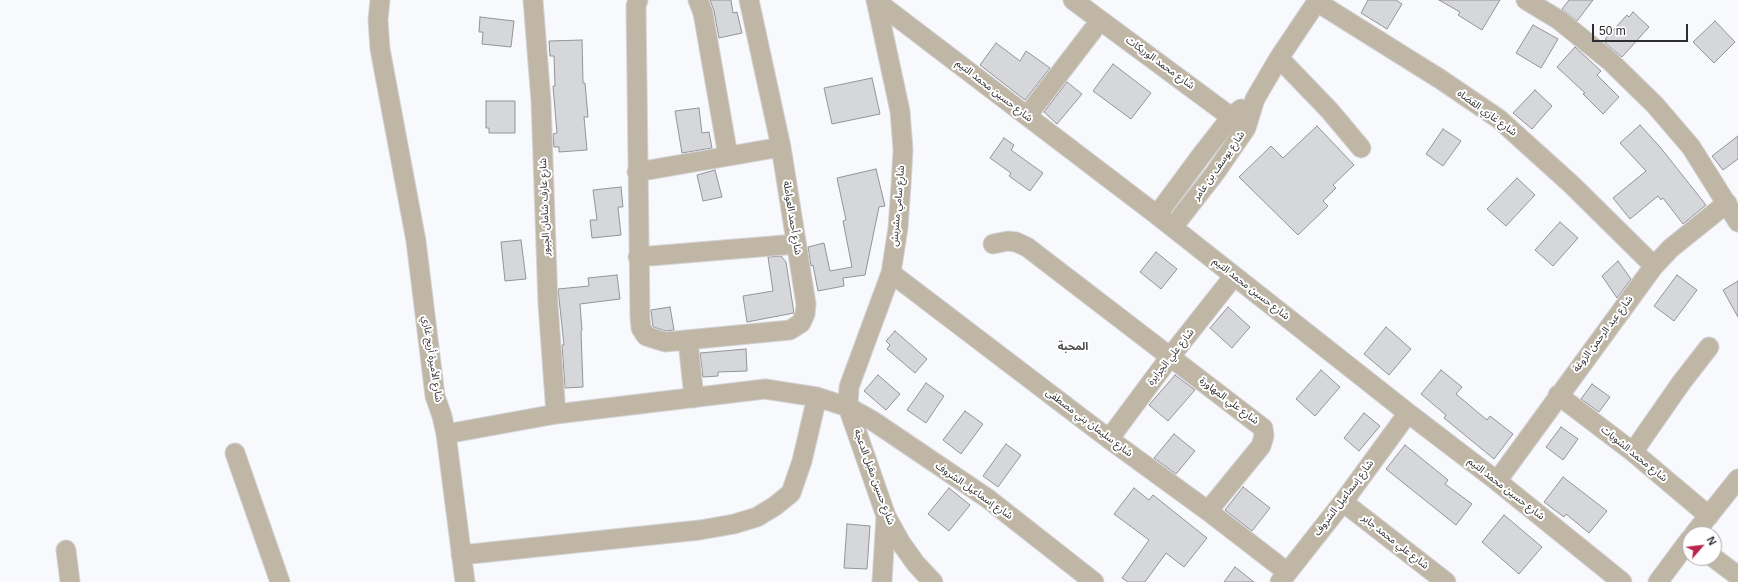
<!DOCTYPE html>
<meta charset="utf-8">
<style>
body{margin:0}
#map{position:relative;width:1738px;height:582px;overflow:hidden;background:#f8f9fd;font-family:Arial,sans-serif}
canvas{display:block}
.north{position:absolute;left:1682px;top:526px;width:40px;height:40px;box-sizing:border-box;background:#fff;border:1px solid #ababac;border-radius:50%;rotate:62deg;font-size:11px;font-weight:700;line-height:16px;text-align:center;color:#2e2e30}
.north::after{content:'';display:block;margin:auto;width:14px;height:18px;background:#b7264a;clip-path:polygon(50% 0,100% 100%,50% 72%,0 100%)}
.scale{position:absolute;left:1592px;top:24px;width:96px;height:18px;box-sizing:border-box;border:2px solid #2e2e30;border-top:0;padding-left:5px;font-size:12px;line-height:14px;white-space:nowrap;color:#2e2e30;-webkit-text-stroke:3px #fff;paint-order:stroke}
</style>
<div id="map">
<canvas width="1738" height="582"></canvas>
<div class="north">N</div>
<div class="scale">50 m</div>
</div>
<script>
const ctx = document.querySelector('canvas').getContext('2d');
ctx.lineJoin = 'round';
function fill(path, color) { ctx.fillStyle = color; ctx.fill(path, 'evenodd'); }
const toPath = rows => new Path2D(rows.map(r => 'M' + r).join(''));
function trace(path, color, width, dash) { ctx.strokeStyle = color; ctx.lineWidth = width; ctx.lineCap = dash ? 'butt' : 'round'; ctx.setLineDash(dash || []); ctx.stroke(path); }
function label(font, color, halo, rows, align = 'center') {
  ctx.font = font + ' Arial,"Noto Sans Arabic",sans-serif'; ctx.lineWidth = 4; ctx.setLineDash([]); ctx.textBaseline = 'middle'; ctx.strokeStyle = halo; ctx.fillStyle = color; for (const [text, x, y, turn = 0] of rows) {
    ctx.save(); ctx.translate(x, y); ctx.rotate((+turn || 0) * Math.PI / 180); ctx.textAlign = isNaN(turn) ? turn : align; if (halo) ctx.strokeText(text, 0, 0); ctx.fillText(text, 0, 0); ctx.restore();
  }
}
const building = toPath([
 [710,0,731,0,733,13,737,12,742,33,719,38,714,11,710,0],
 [1368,0,1396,0,1402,4,1387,29,1361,13,1368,0],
 [1439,0,1500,0,1482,30,1458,15,1460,12,1439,0],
 [1569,0,1593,0,1577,21,1562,9,1569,0],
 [1633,12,1649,27,1622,57,1605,43,1607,40,1605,39,1627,15,1629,17,1633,12],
 [480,17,514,21,511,47,482,44,483,32,479,32,480,17],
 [1715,21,1735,42,1714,63,1693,42,1715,21],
 [1533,25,1558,39,1541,68,1516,53,1533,25],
 [582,40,583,83,585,83,588,117,584,117,587,150,559,152,559,147,554,147,553,135,553,134,557,133,553,86,555,86,554,56,550,56,549,41,582,40],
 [996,43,1020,61,1026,51,1050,68,1025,100,980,65,996,43],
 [1575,47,1601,71,1597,75,1619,97,1603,114,1583,94,1585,93,1557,67,1575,47],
 [1113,64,1151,93,1131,119,1093,91,1113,64],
 [872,78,880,114,832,124,824,88,872,78],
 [1067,82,1082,94,1057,124,1044,112,1067,82],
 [1535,90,1552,106,1532,129,1513,113,1535,90],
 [486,101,515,101,515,133,489,133,489,128,486,128,486,101],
 [699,108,702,133,709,132,712,148,682,153,675,111,699,108],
 [1640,125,1660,147,1706,205,1683,224,1663,198,1661,200,1658,196,1630,219,1613,198,1646,171,1620,143,1640,125],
 [1317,126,1354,165,1333,185,1336,188,1323,201,1328,206,1298,235,1239,177,1271,146,1283,158,1317,126],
 [1443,129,1461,141,1443,166,1426,154,1443,129],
 [1738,136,1738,159,1723,170,1712,156,1738,136],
 [1004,138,1014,145,1011,150,1043,173,1030,191,1009,176,1011,173,990,158,1004,138],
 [876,169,885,206,879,207,865,275,843,278,844,286,818,291,813,265,811,266,808,247,824,243,830,271,852,267,843,221,846,220,837,178,876,169],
 [715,170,722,197,703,201,697,175,715,170],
 [1517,178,1535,195,1506,226,1487,209,1517,178],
 [621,187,623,207,618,207,621,235,592,238,590,220,597,220,593,190,621,187],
 [1560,222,1578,238,1553,266,1535,250,1560,222],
 [521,240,526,279,505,281,501,242,521,240],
 [1156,252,1177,269,1161,289,1140,272,1156,252],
 [781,256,786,262,794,313,747,322,743,296,773,291,768,257,781,256],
 [1618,261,1631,279,1617,298,1602,276,1618,261],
 [617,275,620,299,580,304,582,330,581,331,583,387,565,388,562,345,564,345,558,289,589,286,588,278,617,275],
 [1677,275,1697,290,1674,321,1654,306,1677,275],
 [1738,281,1738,317,1723,290,1738,281],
 [670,307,674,330,666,331,653,327,651,310,670,307],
 [1228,307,1250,327,1232,348,1210,328,1228,307],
 [1386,327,1411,349,1389,375,1364,354,1386,327],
 [895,331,927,359,915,373,887,349,890,345,886,341,895,331],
 [746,349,747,371,718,372,718,376,703,377,700,353,746,349],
 [1321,370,1340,387,1315,416,1296,399,1321,370],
 [1441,370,1462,387,1456,394,1487,420,1490,416,1513,434,1494,459,1444,418,1446,415,1421,394,1441,370],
 [878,375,900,394,886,410,864,391,878,375],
 [1175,375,1195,390,1168,421,1149,405,1175,375],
 [926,383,944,396,926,423,907,410,926,383],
 [1592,384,1610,397,1599,412,1581,399,1592,384],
 [965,411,983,424,961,454,943,440,965,411],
 [1364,413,1380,426,1359,451,1344,438,1364,413],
 [1561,427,1578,439,1563,460,1546,447,1561,427],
 [1174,434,1195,451,1176,474,1154,458,1174,434],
 [1006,444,1021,455,998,487,983,476,1006,444],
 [1405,445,1448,480,1445,484,1472,504,1456,525,1386,469,1405,445],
 [1563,477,1607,511,1589,533,1566,514,1564,517,1544,502,1563,477],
 [1243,487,1270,508,1252,531,1225,510,1243,487],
 [949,488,970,505,949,531,928,514,949,488],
 [1134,488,1149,500,1153,495,1207,538,1184,567,1166,553,1145,582,1128,582,1122,578,1149,540,1114,514,1134,488],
 [1504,515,1542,547,1519,574,1482,542,1504,515],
 [847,524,870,526,867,569,844,568,847,524],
 [1235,567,1254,582,1224,582,1235,567]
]);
const minor = toPath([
 [380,0,378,20,380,49,416,241,435,396,442,416,446,434,556,414,765,389,817,397,848,407,873,421,987,498,1094,582],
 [533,0,541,101,548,304,556,414],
 [638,0,636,6,640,317,641,328,646,336,665,342,790,330,801,323,805,314,806,304,781,147,749,0],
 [698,0,703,13,728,156],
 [876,0,900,111,903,150,901,185,898,228,891,273,849,387,848,407,886,516,901,543,916,564,933,582],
 [1073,0,1246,128],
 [1526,0,1559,20,1610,61,1655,105,1691,147,1738,222],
 [876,1,1157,215,1408,413,1497,481,1622,582],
 [1317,2,1440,79,1499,119,1572,185,1654,266],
 [1279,58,1330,111,1361,148],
 [1027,116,1093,30],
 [637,172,781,147],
 [1157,215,1203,153,1232,116,1241,109],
 [1173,227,1215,173,1246,128,1255,99,1279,58,1318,0],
 [993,244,1008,241,1016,242,1027,247,1263,428,1264,436,1261,446,1208,511],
 [638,257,796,244],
 [891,273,1109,439,1208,511,1287,572],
 [688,341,694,398],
 [1558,395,1633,452,1709,516],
 [446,434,465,582],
 [1109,439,1170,357,1234,276],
 [1633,452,1681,383,1709,347],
 [235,453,280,582],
 [1497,481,1654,266,1671,248,1727,203],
 [1343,502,1446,582],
 [1694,534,1738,479],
 [66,550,70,582],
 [461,555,700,530,734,524,757,517,775,506,791,493,802,461,817,397],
 [1714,558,1738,576],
 [882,582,886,516],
 [1280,582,1343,502,1408,413],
 [1658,582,1690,539]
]);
const streetNames = [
 ["شارع محمد الوريكات",1160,63,36],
 ["شارع حسين محمد التيم",994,91,38],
 ["شارع غازي القضاه",1487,113,36],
 ["شارع يوسف بن عامر",1219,166,-55],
 ["شارع سامي مشربش",898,206,-85],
 ["شارع عارف شامان الجبور",545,207,-92],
 ["شارع أحمد العواملة",792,218,81],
 ["شارع حسين محمد التيم",1251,289,38],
 ["شارع عبد الرحمن الزوغة",1603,334,-53],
 ["شارع علي الجرايرة",1171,357,-52],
 ["شارع الأميرة أريج غازي",432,359,81],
 ["شارع علي المهاورة",1229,401,37],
 ["شارع سليمان بني مصطفى",1089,423,37],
 ["شارع محمد الشويات",1634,454,39],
 ["شارع حسين مقبل الدعجة",874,477,70],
 ["شارع حسين محمد التيم",1506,489,38],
 ["شارع إسماعيل الشروف",974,491,35],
 ["شارع إسماعيل الشروف",1344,498,-53],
 ["شارع علي محمد جابر",1395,542,38]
];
const neighbourhoodNames = [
 ["المحبة",1073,347]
];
fill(building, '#d6d7db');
trace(building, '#949498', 1);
trace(minor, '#d4d4d8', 21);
trace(minor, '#bfb6a5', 19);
label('10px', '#2e2e30', '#fff', streetNames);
label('bold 11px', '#4a4a4e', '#fff', neighbourhoodNames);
</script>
